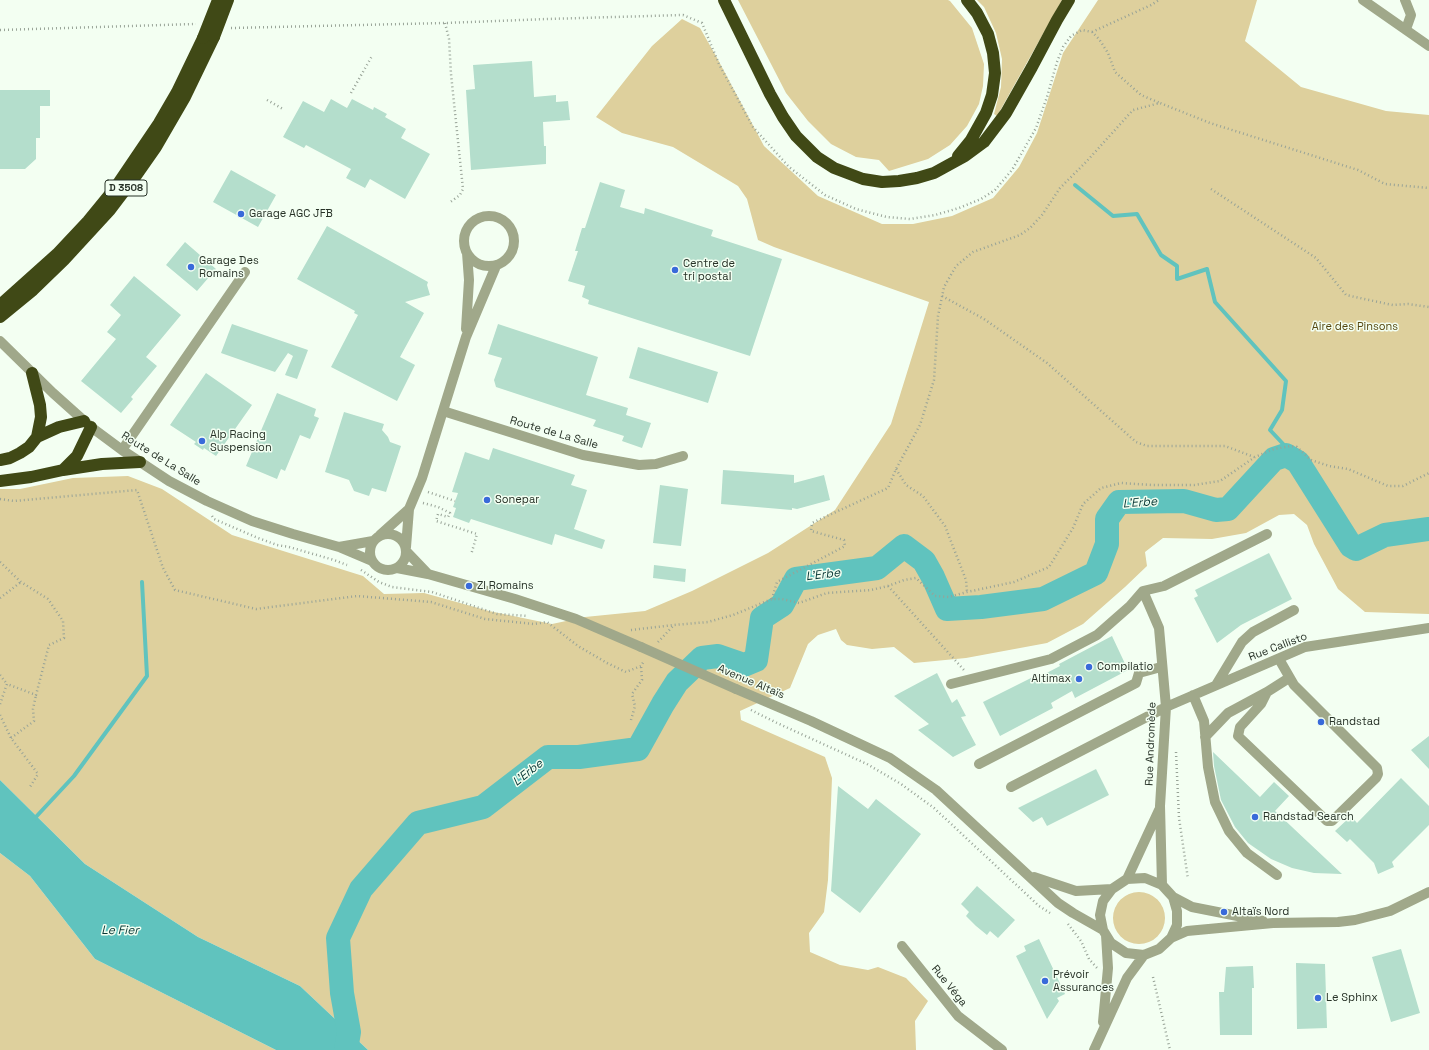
<!DOCTYPE html>
<meta charset="utf-8">
<style>
body{margin:0}
canvas{display:block;background:#f3fff2}
</style>
<canvas width="1429" height="1050"></canvas>
<script>
const ctx = document.querySelector('canvas').getContext('2d');
ctx.lineJoin = 'round';
function fill(path, color) { ctx.fillStyle = color; ctx.fill(path, 'evenodd'); }
const toPath = rows => new Path2D(rows.map(r => 'M' + r).join(''));
function trace(path, color, width, dash) { ctx.strokeStyle = color; ctx.lineWidth = width; ctx.lineCap = dash ? 'butt' : 'round'; ctx.setLineDash(dash || []); ctx.stroke(path); }
function label(font, color, halo, rows, align = 'center') {
  ctx.font = font + ' "Space Grotesk",sans-serif'; ctx.lineWidth = 3; ctx.setLineDash([]); ctx.textBaseline = 'middle'; ctx.strokeStyle = halo; ctx.fillStyle = color; for (const [text, x, y, turn = 0] of rows) {
    ctx.save(); ctx.translate(x, y); ctx.rotate((+turn || 0) * Math.PI / 180); ctx.textAlign = isNaN(turn) ? turn : align; if (halo) ctx.strokeText(text, 0, 0); ctx.fillText(text, 0, 0); ctx.restore();
  }
}
const green = toPath([
 [738,0,948,0,950,1,972,28,984,64,983,86,979,104,967,126,950,145,928,159,889,171,879,160,856,157,831,144,808,121,786,93],
 [977,0,1062,0,997,116,994,114,1001,87,1002,59,996,33,984,7],
 [1098,0,1257,0,1245,41,1301,87,1386,111,1429,115,1429,614,1365,612,1338,589,1314,544,1307,525,1294,514,1279,515,1246,533,1212,539,1163,538,1145,552,1147,566,1125,587,1083,624,1047,643,966,658,914,663,894,647,872,649,847,645,841,640,836,629,818,635,808,644,790,688,740,711,741,720,825,757,832,778,828,880,824,912,809,933,810,952,840,965,868,970,878,967,906,978,928,1001,915,1021,916,1050,368,1050,300,986,198,937,85,864,0,780,0,489,20,489,73,478,128,476,162,489,232,535,363,576,384,594,424,593,489,611,552,624,585,617,645,611,692,591,768,553,835,510,891,424,929,302,774,247,758,240,747,199,738,186,673,147,622,133,596,117,652,46,682,19,700,28,716,56,764,146,818,196,882,224,913,224,952,216,993,198,1019,167,1037,133,1063,53],
 [0,853,30,876,95,959,276,1050,0,1050],
 '1113 918a26 26 0 1 1 52 0a26 26 0 1 1-52 0Z'
]);
const water = toPath([
 [0,780,85,864,198,937,300,986,368,1050,276,1050,95,959,30,876,0,853]
]);
const stream = toPath([
 [1075,185,1113,216,1137,214,1161,255,1177,266,1177,279,1207,269,1215,302,1286,381,1282,410,1270,430,1285,446,1286,455],
 [34,819,74,776,147,676,142,582]
]);
const river = toPath([
 [346,1050,349,1032,342,993,338,938,361,889,418,823,483,807,548,757,579,757,638,749,663,704,677,682,702,658,718,656,744,665,756,660,762,618,782,605,796,579,877,568,904,546,924,561,933,577,947,609,981,607,1043,599,1096,573,1107,544,1107,519,1119,502,1184,501,1216,510,1228,509,1274,459,1286,455,1298,462,1351,546,1356,549,1385,535,1429,529]
]);
const building = toPath([
 [532,61,534,97,556,95,556,102,568,101,570,120,543,122,544,146,546,146,546,164,471,170,466,90,475,89,473,65],
 [0,90,50,90,50,106,40,106,40,138,36,138,36,159,25,169,0,169],
 [331,99,347,108,352,99,373,110,374,107,387,114,385,117,406,129,401,138,430,154,405,199,370,179,365,188,346,178,351,169,306,145,304,148,283,137,303,101,324,112],
 [231,170,276,195,258,227,213,202],
 [600,182,625,190,620,207,644,214,645,208,713,230,711,236,782,259,750,356,588,304,589,300,582,297,585,286,568,281,578,251,575,251,582,228,585,228],
 [327,226,428,282,427,285,430,295,405,302,424,313,400,357,415,365,397,401,331,367,358,315,354,313,355,311,297,279],
 [185,242,216,269,197,291,166,265],
 [134,276,181,315,146,357,157,366,131,397,133,399,121,413,81,381,116,339,107,332,121,315,110,305],
 [232,324,308,350,297,379,285,375,293,356,288,353,275,372,221,353],
 [498,324,598,357,586,395,628,408,626,415,651,423,642,448,622,441,624,436,593,426,596,420,496,387,494,380,502,358,488,354],
 [638,347,718,372,708,403,629,378],
 [206,373,252,405,216,456,204,448,203,450,194,444,196,442,170,425],
 [277,393,316,409,314,416,319,418,310,439,300,435,285,471,281,469,277,479,246,466],
 [344,412,384,424,382,430,388,437,390,442,401,446,386,492,372,488,369,496,354,491,349,480,325,472],
 [493,448,575,475,571,485,587,490,574,529,605,540,602,549,555,534,552,545,471,519,469,523,453,517,456,508,453,507,458,493,452,492,465,452,489,460],
 [723,470,794,475,794,483,824,475,830,500,797,509,792,508,792,510,721,504],
 [660,485,688,489,681,546,653,543],
 [1269,553,1292,599,1241,625,1217,643,1194,598,1198,596,1195,590],
 [654,565,686,569,685,582,653,578],
 [1112,636,1128,670,1075,698,1072,691,1051,703,1053,708,1000,736,983,702,1037,675,1039,677,1060,666,1059,664],
 [937,673,952,703,957,699,966,716,961,717,976,745,953,757,918,730,929,724,894,696],
 [1429,736,1429,769,1411,750],
 [1213,752,1260,797,1274,782,1289,796,1275,811,1342,874,1314,873,1292,868,1271,859,1248,843,1235,827,1221,800,1214,766],
 [1096,769,1109,795,1047,826,1042,817,1033,822,1018,808],
 [1401,778,1429,806,1429,825,1392,862,1394,867,1378,874,1374,863,1350,839,1347,842,1335,831,1351,816,1357,823],
 [838,786,868,809,876,799,921,834,860,913,831,891],
 [977,886,1015,920,998,938,990,931,987,935,976,926,966,916,969,912,961,904],
 [1039,939,1065,994,1057,998,1059,1001,1047,1019,1016,956,1026,951,1024,946],
 [1401,949,1420,1013,1391,1022,1372,957],
 [1296,963,1325,964,1327,1028,1297,1029],
 [1253,966,1254,988,1252,988,1252,1035,1220,1035,1219,992,1224,992,1226,967]
]);
const path = toPath([
 [445,23,449,39,451,74,463,189,460,195,449,203],
 [231,28,445,23,547,19,683,15,702,23,719,64,753,127,789,167,825,195,856,209,887,217,910,219,935,215,959,208,981,199,995,190,1012,170,1036,128,1047,97,1057,62,1063,47,1071,36,1082,30,1092,32,1099,39,1108,53,1115,72,1141,95,1160,103],
 [0,30,196,24],
 [1092,32,1151,5,1159,0],
 [351,93,372,56],
 [267,100,283,109],
 [1211,189,1316,258,1346,295,1383,303,1393,305,1408,304,1429,307],
 [942,296,984,319,1047,363,1136,442,1147,446,1225,446,1254,457],
 [896,469,906,485,923,496,945,526,966,580,967,592],
 [428,492,455,501],
 [0,499,14,501,137,490,163,568,175,590,256,609,357,596,431,602,485,619,534,624,547,622,578,646,607,663,626,672,641,666,644,661],
 [423,503,438,507,450,513,448,517,438,514,436,521,477,534,471,555],
 [212,516,214,519,258,538,277,545,289,547,334,560,347,565],
 [0,562,21,582,48,599,63,621,64,638,49,645,36,695,7,684,0,704],
 [361,570,379,582,392,587,432,592,497,614,528,616],
 [888,586,964,670],
 [0,598,21,582],
 [772,599,777,582,845,546,844,540,811,531,812,523,888,488,896,469,920,425,934,380,938,316,944,287,956,266,973,252,1020,235,1030,228,1042,215,1060,188,1086,162,1133,110,1160,103,1210,123,1358,170,1385,184,1429,188],
 [631,630,674,625],
 [658,642,674,625,708,622,733,615,772,599,782,599,799,603,827,593,871,590,888,586,904,580,916,578,935,596,949,597,967,592,1014,582,1049,567,1073,528,1083,504,1101,488,1121,483,1152,485,1194,485,1220,481,1255,457,1274,449,1291,446,1297,447,1311,460,1329,466,1348,469,1388,486,1403,486,1429,473],
 [0,675,7,684],
 [751,710,777,723,867,764,901,784,934,808,1039,906,1050,913],
 [0,715,11,738,38,774,30,787],
 [631,720,635,706,632,694,642,680,641,666],
 [11,738,34,721,33,709,36,695],
 [1176,752,1179,818,1188,879],
 [1068,924,1081,941,1089,959,1097,968],
 [1153,977,1170,1050]
]);
const minor = toPath([
 [1363,0,1429,46],
 [1405,0,1411,15,1406,29],
 '464 241a25 25 0 1 1 50 0a25 25 0 1 1-50 0Z',
 [466,329,469,280,467,253],
 [0,341,53,393,91,427,122,450,169,481,207,501,252,521,293,534,339,547,372,561],
 [443,411,583,455,639,465,656,464,683,456],
 [122,450,245,272],
 '370 552a18 18 0 1 1 36 0a18 18 0 1 1-36 0Z',
 [380,535,409,509],
 [339,547,373,541],
 [406,547,409,509,422,478,466,337,496,266],
 [406,551,428,574],
 [397,568,428,574,515,599,576,619,641,647],
 [1143,591,1159,628,1166,707,1160,806,1162,885],
 [1279,659,1294,685,1377,768,1378,774,1376,778,1332,821,1327,821,1238,736,1240,727,1261,704,1267,692,1289,678],
 [951,684,1051,659,1097,635,1130,606,1143,591,1164,586,1267,534],
 [1216,685,1242,642,1253,632,1294,610],
 [736,689,811,721,890,758,936,790,1058,903,1073,913,1103,930,1111,943,1126,953,1144,955,1159,949,1171,938,1177,925,1177,911,1173,897,1162,885,1145,878,1127,879,1112,889,1103,901,1100,915,1103,930],
 [1193,695,1204,721,1208,767,1215,802,1229,831,1247,853,1277,875],
 [1205,737,1228,713,1267,692],
 [979,764,1136,683,1139,673,1161,667],
 [1011,787,1166,707,1305,647,1429,628],
 [1034,877,1076,891,1112,889],
 [1127,879,1159,810],
 [1173,897,1192,907,1263,921],
 [1171,938,1187,931,1273,923,1338,922,1355,920,1390,911,1429,892],
 [902,946,958,1016,1002,1050],
 [1103,1022,1108,968,1106,935],
 [1094,1050,1127,978,1144,955]
]);
const highway = toPath([
 [724,0,770,94,783,117,796,136,817,157,834,168,863,179,882,182,899,181,917,178,934,173,965,156,984,142,1006,113,1032,67,1057,20,1069,0],
 [958,156,971,140,986,113,992,95,995,73,993,53,988,34,977,13,967,0],
 [0,305,57,254,88,221,115,188,159,123,177,92,203,38],
 [0,317,33,290,64,260,110,210,135,177,156,147,185,97,214,37],
 [37,437,59,427,84,421],
 [0,460,10,458,20,453,29,447,37,437,41,417,40,405,32,373],
 [63,470,77,456,91,427],
 [0,481,31,477,63,470,102,464,140,462]
]);
const minorBridge = toPath([
 [641,647,736,689]
]);
const highwayBridge = toPath([
 [214,37,228,0],
 [203,38,218,0]
]);
const markers = [
 [241,214,4,"#396ada"],
 [191,267,4,"#396ada"],
 [675,270,4,"#396ada"],
 [202,441,4,"#396ada"],
 [487,500,4,"#396ada"],
 [469,586,4,"#396ada"],
 [1089,667,4,"#396ada"],
 [1079,679,4,"#396ada"],
 [1321,722,4,"#396ada"],
 [1255,817,4,"#396ada"],
 [1224,912,4,"#396ada"],
 [1045,981,4,"#396ada"],
 [1318,998,4,"#396ada"]
];
const shields = [
 [126,188,42]
];
const shieldNames = [
 ["D 3508",126,188]
];
const poiNames = [
 ["Garage AGC JFB",249,214],
 ["Garage Des",199,261],
 ["Romains",199,274],
 ["Centre de",683,264],
 ["tri postal",683,277],
 ["Alp Racing",210,435],
 ["Suspension",210,448],
 ["Sonepar",495,500],
 ["ZI Romains",477,586],
 ["Compilatio",1097,667],
 ["Altimax",1071,679,"right"],
 ["Randstad",1329,722],
 ["Randstad Search",1263,817],
 ["Altaïs Nord",1232,912],
 ["Prévoir",1053,975],
 ["Assurances",1053,988],
 ["Le Sphinx",1326,998]
];
const parkNames = [
 ["Aire des Pinsons",1355,327]
];
const streetNames = [
 ["Route de La Salle",554,433,16],
 ["Route de La Salle",161,459,32],
 ["Rue Callisto",1278,647,-21],
 ["Avenue Altaïs",751,682,23],
 ["Rue Andromède",1151,744,-88],
 ["Rue Véga",949,986,51]
];
const waterNames = [
 ["L'Erbe",1140,503,-4],
 ["L'Erbe",823,575,-7],
 ["L'Erbe",528,773,-38],
 ["Le Fier",120,931]
];
fill(green, '#ded09d');
fill(water, '#60c3be');
trace(stream, '#60c3be', 4);
trace(river, '#60c3be', 24);
fill(building, '#b4decc');
trace(path, '#98a397', 2.5, [1, 3]);
trace(minor, '#a0a88a', 10);
trace(highway, '#404916', 12);
trace(minorBridge, '#a0a88a', 10);
trace(highwayBridge, '#404916', 12);
for (const [x, y, r, color] of markers) { const dot = new Path2D(); dot.arc(x, y, r, 0, 2 * Math.PI); ctx.fillStyle = color; ctx.fill(dot); trace(dot, '#f3fff2', 1.5); }
for (const [x, y, w] of shields) { const box = new Path2D(); box.roundRect(x - w / 2, y - 8, w, 16, 3); ctx.fillStyle = '#f3fff2'; ctx.fill(box); trace(box, '#273227', 1); }
label('bold 10px', '#273227', null, shieldNames);
label('11px', '#273227', '#f3fff2', poiNames, 'left');
label('11px', '#55470f', '#f3fff2', parkNames);
label('11px', '#273227', '#f3fff2', streetNames);
label('italic 12px', '#073836', '#f3fff2', waterNames);
</script>
